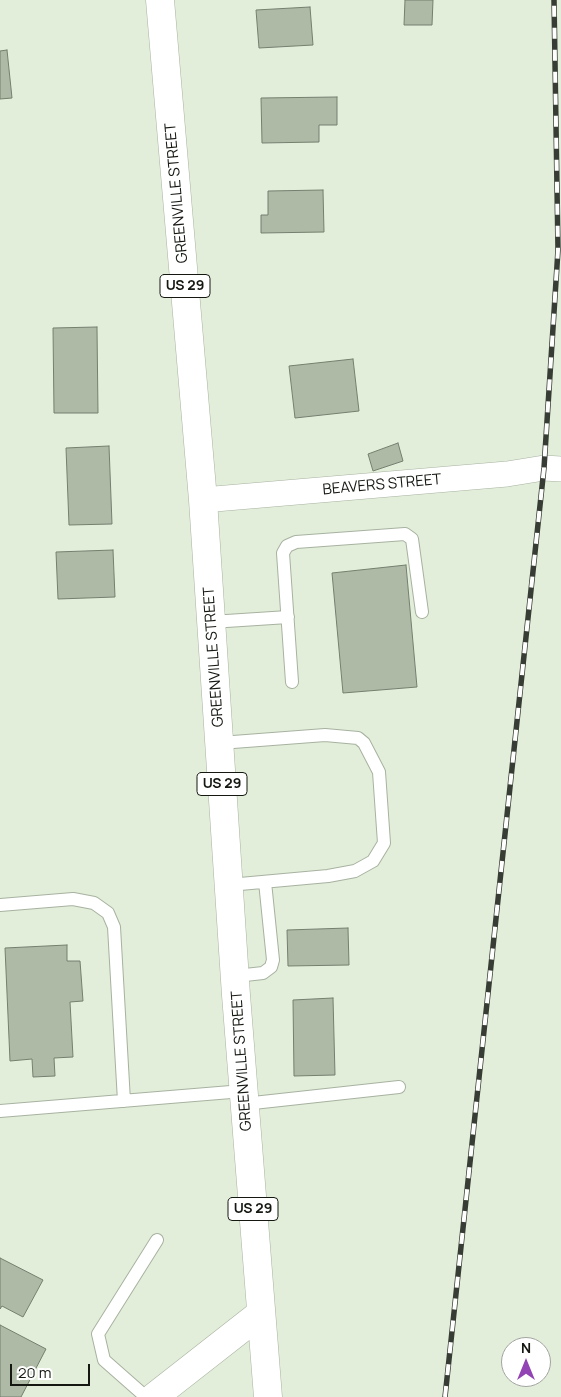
<!DOCTYPE html>
<style>
body{margin:0}
#map{position:relative;width:561px;height:1397px;overflow:hidden;background:#e2eeda;font-family:Manrope,sans-serif}
canvas{display:block}
.north{position:absolute;left:501px;top:1337px;width:50px;height:50px;box-sizing:border-box;background:#fff;border:1px solid #a1a3a0;border-radius:50%;rotate:0deg;font-size:14px;font-weight:700;line-height:20px;text-align:center;color:#141811}
.north::after{content:'';display:block;margin:auto;width:18px;height:22px;background:#9244b4;clip-path:polygon(50% 0,100% 100%,50% 72%,0 100%)}
.scale{position:absolute;left:10px;top:1364px;width:80px;height:22px;box-sizing:border-box;border:2px solid #141811;border-top:0;padding-left:6px;font-size:15px;line-height:18px;white-space:nowrap;color:#141811;-webkit-text-stroke:4px #fff;paint-order:stroke}
</style>
<div id="map">
<canvas width="561" height="1397"></canvas>
<div class="north">N</div>
<div class="scale">20 m</div>
</div>
<script>
const ctx = document.querySelector('canvas').getContext('2d');
ctx.lineJoin = 'round';
function fill(path, color) { ctx.fillStyle = color; ctx.fill(path, 'evenodd'); }
const toPath = rows => new Path2D(rows.map(r => 'M' + r).join(''));
function trace(path, color, width, dash) { ctx.strokeStyle = color; ctx.lineWidth = width; ctx.lineCap = dash ? 'butt' : 'round'; ctx.setLineDash(dash || []); ctx.stroke(path); }
function label(font, color, halo, rows, align = 'center') {
  ctx.font = font + ' Manrope,sans-serif'; ctx.lineWidth = 4; ctx.setLineDash([]); ctx.textBaseline = 'middle'; ctx.strokeStyle = halo; ctx.fillStyle = color; for (const [text, x, y, turn = 0] of rows) {
    ctx.save(); ctx.translate(x, y); ctx.rotate((+turn || 0) * Math.PI / 180); ctx.textAlign = isNaN(turn) ? turn : align; if (halo) ctx.strokeText(text, 0, 0); ctx.fillText(text, 0, 0); ctx.restore();
  }
}
const building = toPath([
 [405,0,433,0,432,25,404,25,405,0],
 [310,7,313,45,259,48,256,10,310,7],
 [7,50,12,98,0,99,0,51,7,50],
 [337,97,337,125,319,125,319,142,262,143,261,98,337,97],
 [323,190,324,232,261,233,261,215,268,215,268,191,323,190],
 [97,327,98,413,54,413,53,328,97,327],
 [353,359,359,411,295,418,289,366,353,359],
 [398,443,403,461,373,471,368,454,398,443],
 [109,446,112,524,69,525,66,448,109,446],
 [113,550,115,597,58,599,56,552,113,550],
 [406,565,417,687,343,693,332,573,406,565],
 [348,928,349,965,288,966,287,930,348,928],
 [67,945,67,961,80,961,83,1001,70,1002,73,1057,54,1058,55,1076,33,1077,32,1059,10,1061,5,948,67,945],
 [333,998,335,1075,294,1076,293,1000,333,998],
 [0,1258,43,1280,23,1317,2,1306,0,1309,0,1258],
 [0,1325,46,1349,21,1397,0,1397,0,1325]
]);
const service = toPath([
 [211,622,288,617],
 [292,682,283,553,287,546,296,542,405,534,412,539,422,612],
 [220,743,325,735,358,738,364,743,379,772,384,843,373,861,355,871,328,876,229,885],
 [0,905,73,899,94,903,108,913,114,927,124,1101],
 [236,976,263,973,271,967,273,960,265,882],
 [244,1104,399,1087],
 [0,1111,243,1091],
 [146,1397,104,1360,98,1334,157,1240]
]);
const minor = toPath([
 [203,500,507,474,544,468,561,469]
]);
const tertiary = toPath([
 [154,1397,260,1314]
]);
const primary = toPath([
 [160,0,203,500,236,995,268,1397]
]);
const rail = toPath([
 [445,1397,544,468,558,250,554,0]
]);
const shields = [
 [185,286,50],
 [222,784,50],
 [253,1209,50]
];
const shieldNames = [
 ["US 29",185,286],
 ["US 29",222,784],
 ["US 29",253,1209]
];
const streetNames = [
 ["GREENVILLE STREET",177,193,-95],
 ["BEAVERS STREET",382,485,-5],
 ["GREENVILLE STREET",214,657,-94],
 ["GREENVILLE STREET",242,1061,-94]
];
fill(building, '#aeb9a6');
trace(building, '#757f6e', 1);
trace(service, '#a7b2a0', 14);
trace(minor, '#a7b2a0', 26);
trace(tertiary, '#a7b2a0', 29);
trace(primary, '#a7b2a0', 29);
trace(service, '#fff', 12);
trace(minor, '#fff', 25);
trace(tertiary, '#fff', 28);
trace(primary, '#fff', 28);
trace(rail, '#373d34', 5.5);
trace(rail, '#fff', 4, [11]);
for (const [x, y, w] of shields) { const box = new Path2D(); box.roundRect(x - w / 2, y - 11.5, w, 23, 4); ctx.fillStyle = '#fff'; ctx.fill(box); trace(box, '#141811', 1); }
label('bold 14px', '#141811', null, shieldNames);
label('15px', '#141811', '#fff', streetNames);
</script>
